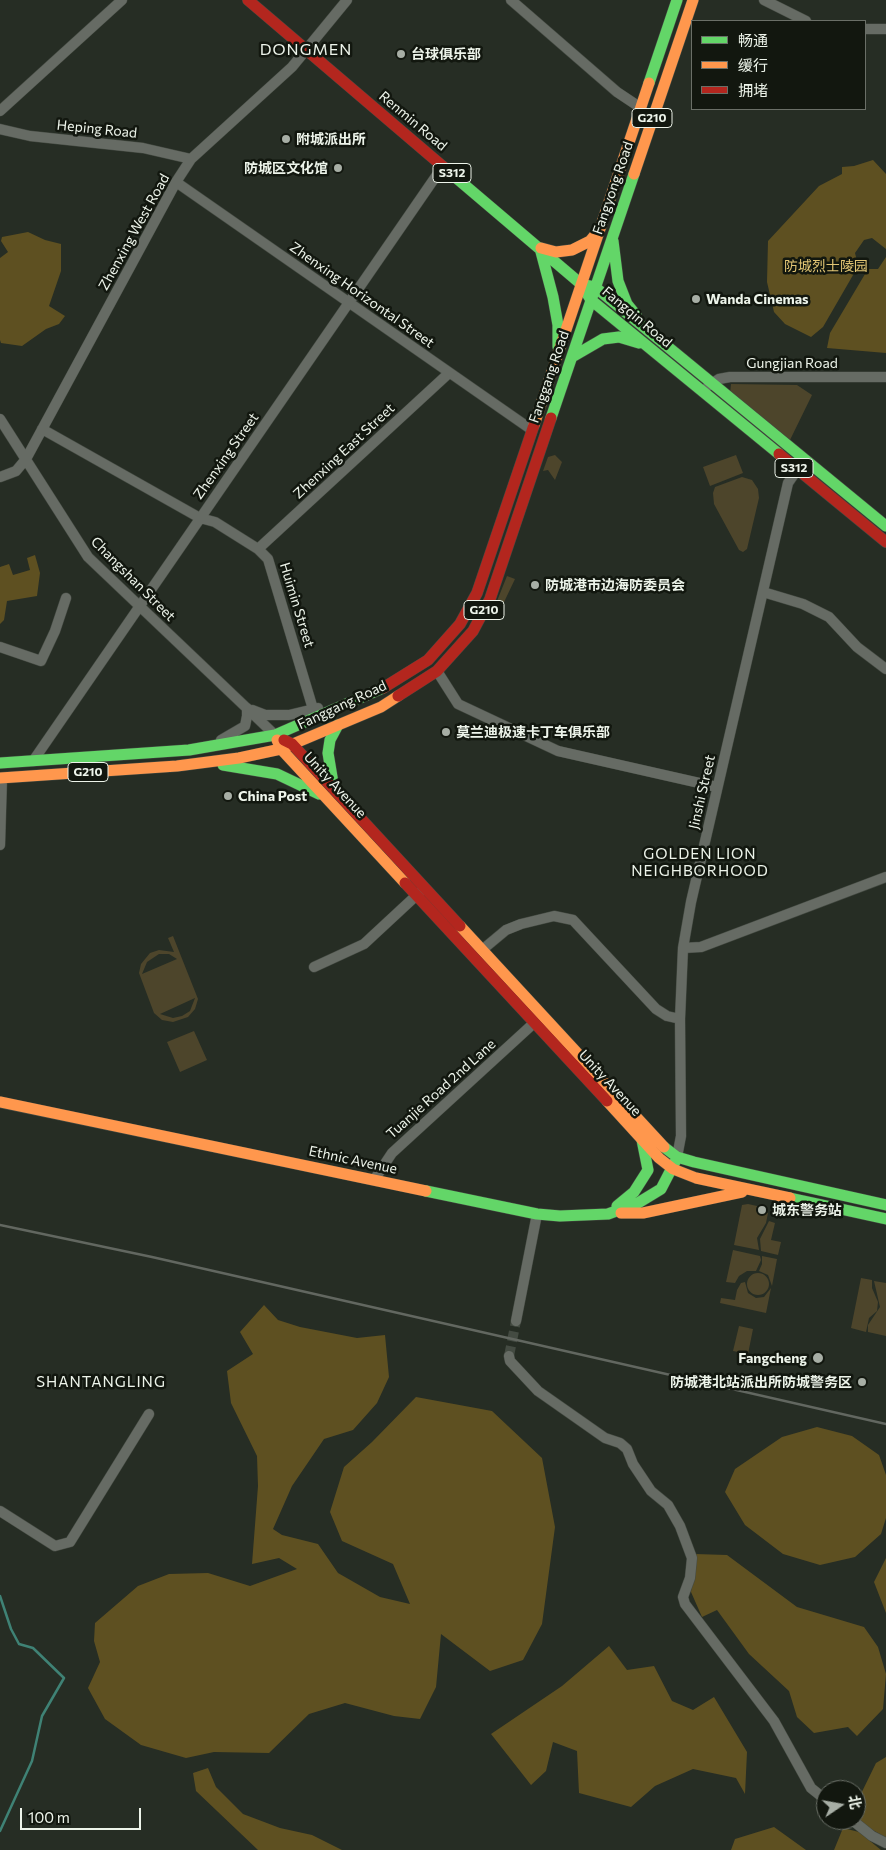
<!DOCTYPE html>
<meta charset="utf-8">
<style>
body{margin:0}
#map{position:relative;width:886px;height:1850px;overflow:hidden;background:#262d24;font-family:Commissioner,"Noto Sans SC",sans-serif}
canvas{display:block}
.legend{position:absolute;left:691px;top:20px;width:175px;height:90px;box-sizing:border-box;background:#12170f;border:1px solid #6a6f67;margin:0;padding:6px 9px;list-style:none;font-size:15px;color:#edf4ea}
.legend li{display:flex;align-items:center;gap:10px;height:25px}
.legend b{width:25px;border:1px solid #6a6f67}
.north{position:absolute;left:816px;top:1780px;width:50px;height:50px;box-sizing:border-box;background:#12170f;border:1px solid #6a6f67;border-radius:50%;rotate:78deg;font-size:14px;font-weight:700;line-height:20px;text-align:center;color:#edf4ea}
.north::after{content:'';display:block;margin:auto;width:18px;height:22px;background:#a7aea5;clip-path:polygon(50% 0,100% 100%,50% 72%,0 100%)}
.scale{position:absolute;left:20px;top:1808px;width:121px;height:22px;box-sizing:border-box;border:2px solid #edf4ea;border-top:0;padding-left:6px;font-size:15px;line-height:18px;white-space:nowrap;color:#edf4ea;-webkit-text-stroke:4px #12170f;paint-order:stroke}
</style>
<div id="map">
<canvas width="886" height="1850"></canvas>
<ul class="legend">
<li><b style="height:6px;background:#63d668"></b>畅通</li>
<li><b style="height:6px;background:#ff974d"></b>缓行</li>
<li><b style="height:6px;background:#b3261e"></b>拥堵</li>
</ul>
<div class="north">北</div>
<div class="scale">100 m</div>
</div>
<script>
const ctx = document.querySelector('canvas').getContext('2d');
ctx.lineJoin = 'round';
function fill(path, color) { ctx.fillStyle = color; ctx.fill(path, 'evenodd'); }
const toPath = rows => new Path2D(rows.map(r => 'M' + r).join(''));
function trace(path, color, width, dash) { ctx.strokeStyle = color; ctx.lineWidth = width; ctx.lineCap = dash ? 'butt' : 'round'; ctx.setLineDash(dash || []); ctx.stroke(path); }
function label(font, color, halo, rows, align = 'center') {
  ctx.font = font + ' Commissioner,"Noto Sans SC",sans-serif'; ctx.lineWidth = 5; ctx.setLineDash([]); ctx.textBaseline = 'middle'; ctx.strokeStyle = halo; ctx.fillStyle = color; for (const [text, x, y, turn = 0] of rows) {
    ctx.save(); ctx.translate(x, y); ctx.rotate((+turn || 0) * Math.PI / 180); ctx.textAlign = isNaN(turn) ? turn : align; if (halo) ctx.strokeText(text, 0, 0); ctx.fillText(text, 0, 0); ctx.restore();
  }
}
const green = toPath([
 [731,384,797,385,812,395,790,440,730,394],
 [555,455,562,462,555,480,548,470,543,471,548,457],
 [736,455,743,473,710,486,703,467],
 [742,477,752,480,758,489,759,498,747,549,743,552,739,550,714,504,713,493,715,487],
 [507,576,515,579,496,619,491,616],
 [173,936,198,999,195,1009,188,1017,173,1022,162,1020,154,1013,139,973,141,964,150,953,159,950,174,952,168,938],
 [159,954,169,954,177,959,142,974,147,962],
 [195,998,190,1011,182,1016,173,1018,160,1014],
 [194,1031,207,1060,180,1072,167,1042],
 [748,1204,757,1206,756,1211,768,1213,766,1223,757,1238,759,1250,734,1245,742,1205],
 [769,1221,775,1223,771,1240,781,1242,778,1255,761,1251,760,1239],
 [733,1250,760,1256,761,1260,756,1271,747,1271,739,1276,735,1283,726,1282],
 [762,1256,777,1259,772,1286,768,1275,759,1271,762,1264],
 '747 1284a11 11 0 1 1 22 0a11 11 0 1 1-22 0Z',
 [861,1278,872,1280,872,1288,878,1302,877,1311,869,1318,866,1332,851,1328],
 [874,1281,886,1283,886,1336,868,1332,868,1325,880,1307],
 [745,1282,748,1293,756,1298,764,1297,771,1288,766,1313,720,1303,721,1298,735,1300,737,1290,741,1283],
 [739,1326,753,1329,748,1354,733,1351]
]);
const forest = toPath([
 [873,160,886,174,886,249,872,238,864,240,855,253,857,261,860,263,823,327,811,337,785,324,774,312,767,282,768,241,819,186,842,174,842,167,854,166],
 [28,232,45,240,61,244,61,271,49,306,65,316,59,324,46,329,22,346,1,343,0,340,0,258,8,252,1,241,2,237],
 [886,257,886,353,827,348,830,333,868,269,878,269],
 [35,555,40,573,37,596,7,601,4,620,0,624,0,567,9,564,13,575,30,570,27,558],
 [264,1305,278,1320,300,1327,357,1338,385,1335,389,1377,377,1403,353,1430,324,1439,292,1486,273,1529,282,1535,318,1544,338,1573,380,1597,410,1604,393,1564,342,1541,330,1512,344,1467,372,1442,416,1397,492,1411,542,1458,555,1527,542,1624,523,1660,490,1671,441,1634,436,1687,420,1719,394,1716,345,1703,309,1714,269,1753,214,1752,186,1758,141,1745,105,1719,88,1688,100,1662,94,1641,95,1623,138,1586,169,1574,208,1573,250,1586,297,1569,279,1558,252,1564,258,1486,257,1456,231,1403,227,1371,253,1354,240,1332],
 [817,1427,852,1436,879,1455,886,1475,886,1518,881,1534,855,1557,820,1565,783,1554,745,1525,725,1492,735,1469,782,1437],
 [695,1554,727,1555,797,1607,864,1627,878,1647,886,1674,883,1709,857,1736,848,1727,814,1733,797,1717,789,1691,749,1654,717,1610,702,1617,691,1592],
 [886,1558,886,1613,874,1582],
 [609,1646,627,1670,654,1666,672,1701,693,1710,714,1697,747,1752,745,1794,736,1778,693,1769,655,1786,631,1807,579,1793,577,1751,553,1742,546,1771,531,1785,491,1734,562,1686],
 [886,1757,886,1838,856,1820,856,1804,876,1763],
 [208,1768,216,1787,243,1814,280,1828,312,1835,342,1850,366,1850,258,1850,196,1791,193,1773],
 [774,1827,806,1850,731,1850,735,1839],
 [843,1828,859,1832,881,1850,834,1850]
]);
const stream = toPath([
 [0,1596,11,1629,19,1644,33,1648,64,1678,42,1716,32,1761,0,1831]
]);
const streetTunnel = toPath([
 [509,1356,516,1321]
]);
const street = toPath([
 [511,0,617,92,641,108],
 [764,0,806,21],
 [865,29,886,29],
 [0,111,122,0],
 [0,129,30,136,143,148,191,159],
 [176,182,532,430],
 [708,386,719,379,730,377,886,377],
 [0,419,88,557,275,735],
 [42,429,200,518,215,522,258,549,268,559,313,709],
 [0,477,16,471,26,459,176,182,191,159,292,67,347,0],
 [258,549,449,373],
 [763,592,803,604,829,617,857,647,886,669],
 [0,647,41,661,55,631,66,598],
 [437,671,458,704,558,751,717,787],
 [252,710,265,715,289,715,318,708],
 [221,740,245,726,247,716,247,708],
 [33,761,443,166],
 [0,845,2,778],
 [683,948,701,947,886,877],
 [482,950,506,930,521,924,554,916,573,920,656,1009,667,1016,680,1019],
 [314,967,364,944,420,892],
 [677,1157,681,1136,680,1019,683,948,691,902,788,483,797,470],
 [374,1180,392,1153,534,1023],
 [516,1321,537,1214],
 [509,1356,510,1361,538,1391,605,1438,620,1443,627,1449,633,1464,651,1491,668,1505,680,1526,692,1558,690,1578,683,1597,685,1604,774,1721,811,1788,826,1800],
 [0,1511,55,1546,70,1542,149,1414],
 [852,1820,872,1836,886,1843]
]);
const fast = toPath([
 [649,83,677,0],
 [454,176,581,284,591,300,779,454],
 [613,241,618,281,627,304,636,315],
 [540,248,553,297,558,325,558,347],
 [586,285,595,287,886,526],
 [572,357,603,339,619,337,639,343],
 [551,418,634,174],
 [0,763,189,750,275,735,383,688],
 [223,765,277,774,319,794],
 [334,789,328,753,330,740,338,725],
 [664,1147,677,1157,694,1162,886,1205],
 [426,1191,537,1214,560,1216,608,1214,638,1203,661,1189,676,1160],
 [790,1198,886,1219],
 [617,1206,634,1192,648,1170,642,1140]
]);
const slow = toPath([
 [634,174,693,0],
 [541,248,556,252,572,250,590,241,599,230],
 [534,425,649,83],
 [277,740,281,749,405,883],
 [0,778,177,766,239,758,281,749,381,707,398,696],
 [460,926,664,1147],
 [607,1101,659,1158,673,1169,696,1178,790,1198],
 [0,1102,426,1191],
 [621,1213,643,1213,742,1192]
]);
const jam = toPath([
 [248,0,454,176],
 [779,454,886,542],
 [383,688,428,660,460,624,477,593,534,425],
 [398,696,437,671,473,631,490,599,551,418],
 [284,740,292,744,460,926],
 [405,883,607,1101]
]);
const rail = toPath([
 [0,1225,152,1257,886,1424]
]);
const markers = [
 [401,54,5,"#a7aea5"],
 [286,139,5,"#a7aea5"],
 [338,168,5,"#a7aea5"],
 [696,299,5,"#a7aea5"],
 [535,585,5,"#a7aea5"],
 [446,732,5,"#a7aea5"],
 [228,796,5,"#a7aea5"],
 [762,1210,5,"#a7aea5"],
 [818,1358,6,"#a7aea5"],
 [862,1382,5,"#a7aea5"]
];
const shields = [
 [652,118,40],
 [452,173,38],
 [794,468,38],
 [484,610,40],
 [88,772,40]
];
const shieldNames = [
 ["G210",652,118],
 ["S312",452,173],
 ["S312",794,468],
 ["G210",484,610],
 ["G210",88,772]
];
const poiNames = [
 ["台球俱乐部",411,54],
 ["附城派出所",296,139],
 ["防城区文化馆",328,168,"right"],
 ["Wanda Cinemas",706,299],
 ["防城港市边海防委员会",545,585],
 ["莫兰迪极速卡丁车俱乐部",456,732],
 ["China Post",238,796],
 ["城东警务站",772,1210],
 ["Fangcheng",807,1358,"right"],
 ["防城港北站派出所防城警务区",852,1382,"right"]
];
const streetNames = [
 ["Renmin Road",413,121,40],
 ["Heping Road",97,129,6],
 ["Fangyong Road",613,188,-71],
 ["Zhenxing West Road",134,232,-61],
 ["Zhenxing Horizontal Street",362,295,35],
 ["Fangqin Road",637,317,40],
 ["Gungjian Road",792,363],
 ["Fanggang Road",549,377,-71],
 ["Zhenxing East Street",344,451,-43],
 ["Zhenxing Street",226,456,-55],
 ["Changshan Street",133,579,45],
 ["Huimin Street",297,605,73],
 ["Fanggang Road",342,705,-25],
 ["Unity Avenue",335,785,47],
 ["Jinshi Street",702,792,-77],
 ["Unity Avenue",610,1083,47],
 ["Tuanjie Road 2nd Lane",441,1089,-42],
 ["Ethnic Avenue",353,1160,12]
];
const parkNames = [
 ["防城烈士陵园",826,266]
];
const neighbourhoodNames = [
 ["GOLDEN LION",700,854],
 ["NEIGHBORHOOD",700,871],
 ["SHANTANGLING",101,1382]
];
const quarterNames = [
 ["DONGMEN",306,50]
];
fill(green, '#4d452b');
fill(forest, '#5e5021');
trace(stream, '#3f8275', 2.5);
trace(streetTunnel, '#444b42', 10, [10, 5]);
trace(street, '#444a42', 11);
trace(fast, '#444a42', 12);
trace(slow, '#444a42', 12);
trace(jam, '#444a42', 12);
trace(street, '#666b64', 10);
trace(fast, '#63d668', 11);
trace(slow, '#ff974d', 11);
trace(jam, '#b3261e', 11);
trace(rail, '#626760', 2.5);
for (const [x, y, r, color] of markers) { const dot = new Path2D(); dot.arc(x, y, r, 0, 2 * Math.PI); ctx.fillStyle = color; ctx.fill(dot); trace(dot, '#12170f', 2); }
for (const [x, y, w] of shields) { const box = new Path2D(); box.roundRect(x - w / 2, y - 9.5, w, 19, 4); ctx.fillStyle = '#12170f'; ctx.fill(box); trace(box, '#edf4ea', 1); }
label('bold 12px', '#edf4ea', null, shieldNames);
label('bold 14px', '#edf4ea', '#12170f', poiNames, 'left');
label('14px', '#edf4ea', '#12170f', streetNames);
label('14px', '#e1c574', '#12170f', parkNames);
ctx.letterSpacing = '1px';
label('15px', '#edf4ea', '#12170f', neighbourhoodNames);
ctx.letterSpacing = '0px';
ctx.letterSpacing = '1px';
label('16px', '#edf4ea', '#12170f', quarterNames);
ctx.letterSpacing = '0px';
</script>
